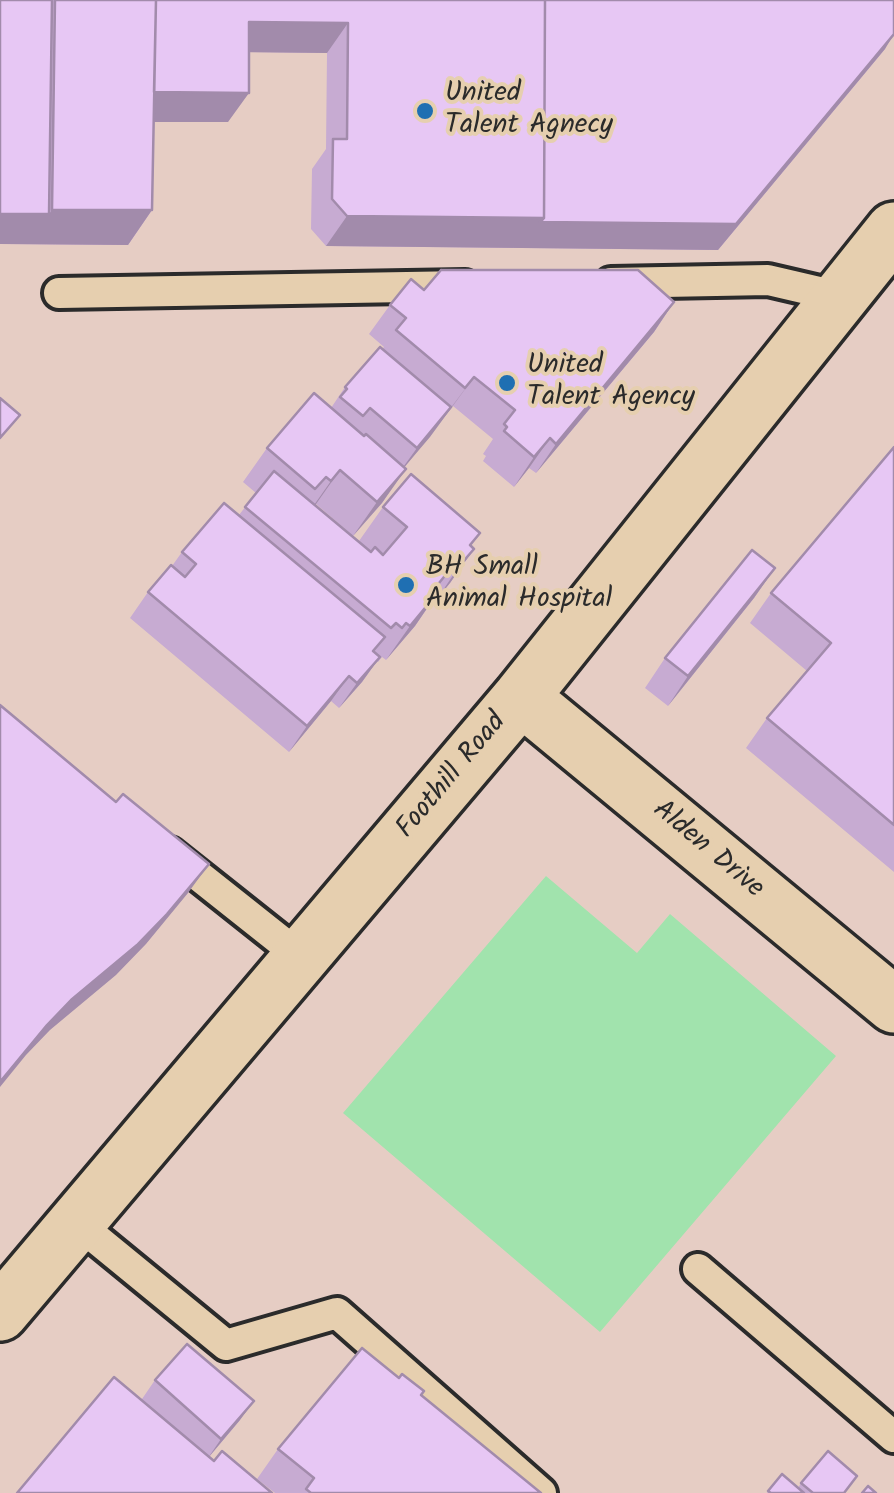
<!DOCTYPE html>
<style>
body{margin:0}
canvas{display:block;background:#e6cdc4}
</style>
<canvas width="894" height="1493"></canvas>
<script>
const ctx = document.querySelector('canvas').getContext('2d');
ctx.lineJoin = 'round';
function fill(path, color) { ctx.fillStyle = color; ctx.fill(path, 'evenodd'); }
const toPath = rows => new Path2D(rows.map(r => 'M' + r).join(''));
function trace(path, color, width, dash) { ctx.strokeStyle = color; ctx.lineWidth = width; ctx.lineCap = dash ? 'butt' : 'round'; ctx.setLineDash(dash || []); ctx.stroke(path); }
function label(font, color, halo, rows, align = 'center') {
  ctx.font = font + ' Kalam,sans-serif'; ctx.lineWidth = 8; ctx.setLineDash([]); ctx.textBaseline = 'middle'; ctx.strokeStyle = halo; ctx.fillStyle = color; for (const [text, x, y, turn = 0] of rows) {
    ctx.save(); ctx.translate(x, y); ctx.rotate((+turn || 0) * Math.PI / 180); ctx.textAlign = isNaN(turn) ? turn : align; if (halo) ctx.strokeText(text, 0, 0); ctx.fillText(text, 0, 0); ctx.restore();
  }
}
const green = toPath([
 [546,876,637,953,670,914,836,1056,600,1332,343,1113]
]);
const lane = toPath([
 [611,283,768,280,841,297],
 [59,293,465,286],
 [170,853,301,957],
 [77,1223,226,1345,337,1313,541,1493],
 [698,1269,894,1437]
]);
const street = toPath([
 [521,697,894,1005],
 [0,1313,521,697,894,230]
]);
const wall = toPath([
 [0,0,894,0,885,49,718,250,326,246,311,229,312,169,326,149,327,53,249,52,228,122,154,122,152,210,128,245,0,244],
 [424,290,674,302,654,332,536,473,529,468,514,487,483,461,486,456,483,454,493,439,453,406,404,468,382,503,353,536,316,504,315,505,359,541,383,507,480,533,471,546,474,549,450,583,437,599,434,598,415,626,386,660,382,657,378,662,377,661,362,682,339,708,331,701,289,752,130,618,148,592,172,566,182,552,239,515,256,493,243,482,267,448,331,408,345,387,382,349,384,347,369,334,390,305],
 [894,447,894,872,746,748,767,718,807,671,750,623,771,593],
 [775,568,754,598,668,706,645,688,665,658],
 [155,1380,240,1420,209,1457,214,1461,17,1493,142,1399],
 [421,1395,541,1493,275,1493,257,1479,278,1449],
 [782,1474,798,1488,801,1483,845,1493,767,1493]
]);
const shadedWall = toPath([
 [249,22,348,23,327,53,228,52],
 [894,34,885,49,718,250,326,246,347,216],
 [150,92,249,93,228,122,130,122],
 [52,210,152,210,128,245,0,244,0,214,49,214],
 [674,302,654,332,536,473,556,444],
 [474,377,430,437,396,477,417,448,450,409],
 [550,438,529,468,514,487,534,457],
 [406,469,382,503,353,536,377,502],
 [340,470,316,504,307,515,331,481],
 [474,549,450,583,437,599,460,565],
 [775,568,754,598,668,706,688,676],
 [439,591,415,626,386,660,410,626],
 [380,657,362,682,339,708,357,683],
 [349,676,331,701,289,752,307,726],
 [209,864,188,893,146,944,116,975,50,1030,26,1055,0,1087,0,1082,47,1025],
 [254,1401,240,1420,208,1458,221,1439]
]);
const building = toPath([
 [0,0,52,0,49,214,0,214,0,0],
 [55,0,156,0,152,210,52,210,55,0],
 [156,0,545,0,544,218,347,216,332,199,333,139,347,139,348,23,249,22,249,93,154,92,156,0],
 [545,0,894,0,894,34,736,224,540,222,544,218,545,0],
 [441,270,638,270,674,302,556,444,550,438,534,457,504,431,507,427,504,424,515,410,474,377,465,388,396,330,406,318,390,305,411,279,424,290,441,270],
 [380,347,451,407,417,448,370,408,363,416,340,397,347,389,345,387,380,347],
 [314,393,364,436,366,434,406,469,377,502,340,470,331,481,326,477,315,489,267,448,314,393],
 [0,398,20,415,0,438,0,398],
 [894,447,894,825,767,718,831,643,771,593,894,447],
 [274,471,371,552,375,547,383,555,407,527,383,507,411,474,480,533,470,545,474,549,460,565,456,562,435,588,439,591,410,626,406,623,402,628,396,623,391,628,245,507,274,471],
 [224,503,385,637,373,651,380,657,357,683,349,676,307,726,148,592,171,565,185,577,196,564,182,552,224,503],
 [752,550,775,568,688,676,665,658,752,550],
 [0,705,116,802,123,794,209,864,167,914,137,945,71,1000,47,1025,0,1082,0,705],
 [187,1344,254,1401,221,1439,155,1380,187,1344],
 [362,1348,399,1378,402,1374,424,1391,421,1395,541,1493,311,1493,306,1489,314,1478,278,1449,362,1348],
 [114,1377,214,1461,222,1451,272,1493,17,1493,114,1377],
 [828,1451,857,1476,844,1493,813,1493,801,1483,828,1451],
 [782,1474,804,1493,771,1493,768,1491,782,1474],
 [868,1486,876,1493,862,1493,868,1486]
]);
const markers = [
 [425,111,10,"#1f6fb2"],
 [507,383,10,"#1f6fb2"],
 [406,585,10,"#1f6fb2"]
];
const poiNames = [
 ["United",445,95],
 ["Talent Agnecy",445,127],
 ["United",527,367],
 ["Talent Agency",527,399],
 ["BH Small",426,569],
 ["Animal Hospital",426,601]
];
const streetNames = [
 ["Foothill Road",453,777,-50],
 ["Alden Drive",707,851,40]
];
fill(green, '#a1e3ad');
trace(lane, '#2b2b2b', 38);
trace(street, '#2b2b2b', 62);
trace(lane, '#e6cfaf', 30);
trace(street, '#e6cfaf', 55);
fill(wall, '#c7abd2');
fill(shadedWall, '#a28bab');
fill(building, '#e7c7f4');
trace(building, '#a28bab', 2.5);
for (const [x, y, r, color] of markers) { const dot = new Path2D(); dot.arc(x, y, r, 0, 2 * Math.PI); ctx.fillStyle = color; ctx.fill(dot); trace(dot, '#e6cfaf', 4); }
label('28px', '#2b2b2b', '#e6cfaf', poiNames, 'left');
label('28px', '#2b2b2b', '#e6cfaf', streetNames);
</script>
